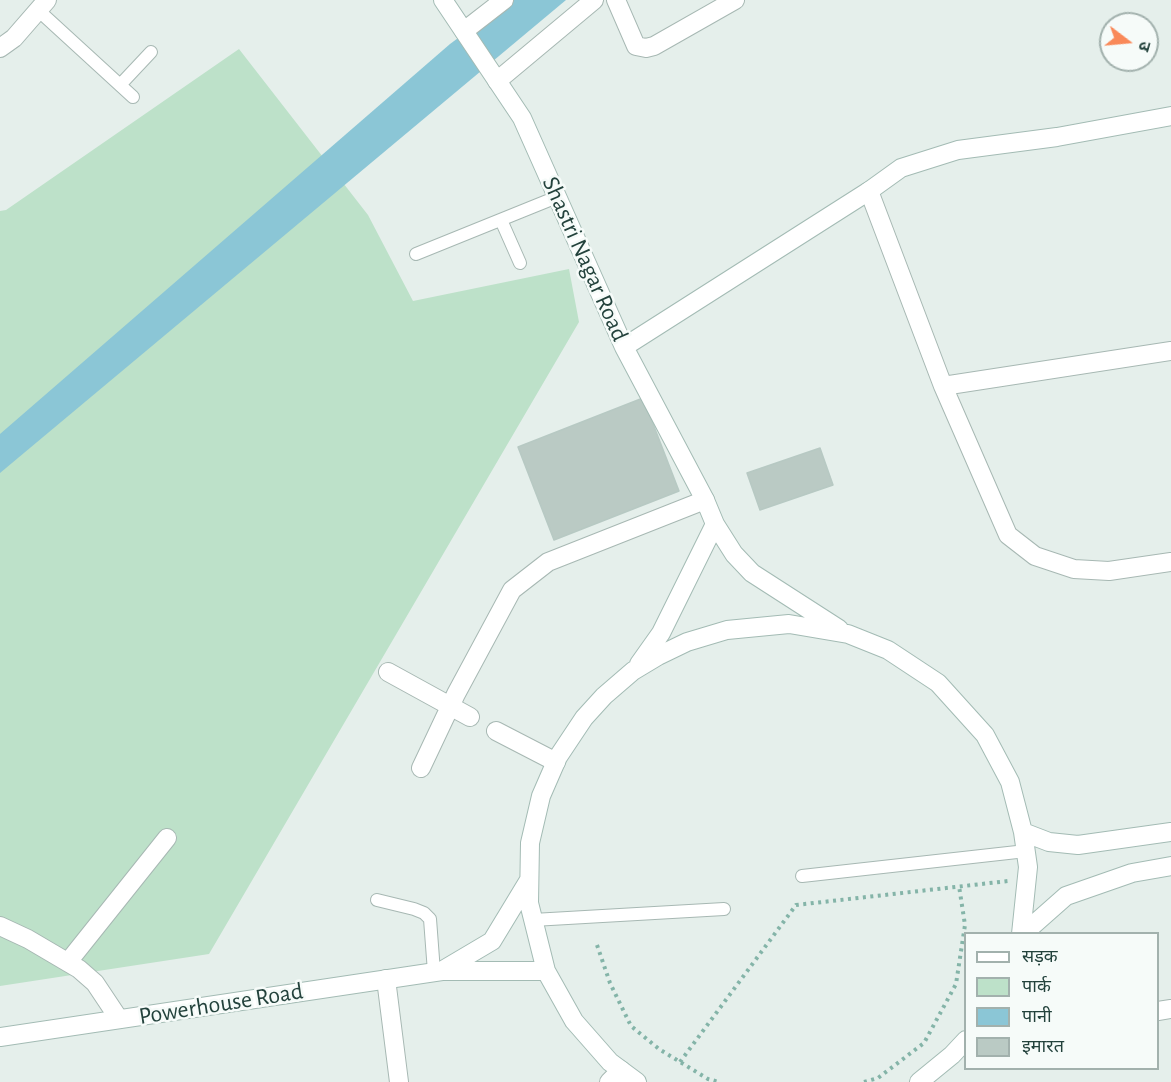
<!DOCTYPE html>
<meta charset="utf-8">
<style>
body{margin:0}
#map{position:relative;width:1171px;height:1082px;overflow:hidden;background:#e5efeb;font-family:"Alegreya Sans","Noto Sans Devanagari",sans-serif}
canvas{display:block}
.legend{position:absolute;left:964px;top:932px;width:195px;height:138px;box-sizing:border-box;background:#f6fbf9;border:2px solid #a2b1ad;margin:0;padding:8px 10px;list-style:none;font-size:18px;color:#23423c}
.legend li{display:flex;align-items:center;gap:12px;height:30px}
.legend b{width:30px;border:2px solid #a2b1ad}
.north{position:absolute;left:1099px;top:12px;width:60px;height:60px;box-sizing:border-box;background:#f6fbf9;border:2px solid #a2b1ad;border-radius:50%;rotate:106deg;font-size:16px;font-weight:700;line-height:24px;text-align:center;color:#23423c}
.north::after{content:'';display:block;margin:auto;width:21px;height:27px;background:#f98959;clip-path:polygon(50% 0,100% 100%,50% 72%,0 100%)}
</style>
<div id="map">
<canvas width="1171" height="1082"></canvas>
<ul class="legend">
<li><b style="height:8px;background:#fff"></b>सड़क</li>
<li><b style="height:16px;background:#bde1c9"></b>पार्क</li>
<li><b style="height:16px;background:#8bc6d6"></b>पानी</li>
<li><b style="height:16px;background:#bacac4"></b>इमारत</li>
</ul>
<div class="north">उ</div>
</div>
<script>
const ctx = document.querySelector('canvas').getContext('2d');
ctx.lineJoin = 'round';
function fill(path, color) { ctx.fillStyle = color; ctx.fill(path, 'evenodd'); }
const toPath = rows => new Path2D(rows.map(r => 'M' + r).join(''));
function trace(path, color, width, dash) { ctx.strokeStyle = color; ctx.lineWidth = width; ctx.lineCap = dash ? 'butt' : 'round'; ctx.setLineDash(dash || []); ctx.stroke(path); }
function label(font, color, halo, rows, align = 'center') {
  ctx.font = font + ' "Alegreya Sans",sans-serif'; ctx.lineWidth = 5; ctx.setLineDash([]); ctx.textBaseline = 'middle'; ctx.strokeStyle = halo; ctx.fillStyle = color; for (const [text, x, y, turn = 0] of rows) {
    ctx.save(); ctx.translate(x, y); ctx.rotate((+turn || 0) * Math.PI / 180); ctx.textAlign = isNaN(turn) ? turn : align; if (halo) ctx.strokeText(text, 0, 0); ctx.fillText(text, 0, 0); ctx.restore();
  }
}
const green = toPath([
 [239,49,368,215,413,301,569,269,579,322,209,954,0,986,0,211,6,210]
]);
const water = toPath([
 [510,0,566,0,0,473,0,434,450,44]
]);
const building = toPath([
 [643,398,679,491,554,540,518,447,643,398],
 [820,448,833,485,760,510,747,473,820,448]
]);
const path = toPath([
 [597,945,610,983,631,1026,659,1049,708,1079,719,1082],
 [680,1062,796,905,1008,881],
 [864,1082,878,1078,924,1043,956,984,965,925,959,886]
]);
const lane = toPath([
 [38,10,133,97],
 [120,85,151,52],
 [501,220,520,263],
 [416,254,557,197],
 [802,876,1026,851],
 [377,900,414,909,424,913,430,919,434,972],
 [533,920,724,909]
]);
const street = toPath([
 [616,0,636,46,646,48,654,46,735,0],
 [464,31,504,0],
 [0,48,14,38,47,0],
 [497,81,594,0],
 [869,191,943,386,1008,535,1035,556,1074,569,1109,571,1171,562],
 [943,386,1171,351],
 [388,672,470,717],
 [496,731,556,762],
 [421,768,456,694,512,590,548,562,705,500],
 [0,926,28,939,79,969,95,983,119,1019],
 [68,962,167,838],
 [386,979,399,1082],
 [1158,1011,1171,1009],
 [609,1082,621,1070]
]);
const secondary = toPath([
 [443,0,522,118,624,347,705,500,715,524,734,554,752,573,839,629],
 [624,347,869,191,901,168,958,150,1057,137,1171,116],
 [639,664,661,633,715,524],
 [1023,832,1049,842,1078,845,1171,832],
 [1023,934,1066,896,1132,873,1171,866],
 [443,970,492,941,529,880],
 [0,1037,442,971,546,971],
 [637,1082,610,1062,574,1021,546,971,529,903,530,843,541,796,558,757,584,718,604,696,633,671,658,656,687,642,727,630,789,624,848,634,888,650,938,683,985,735,1010,782,1023,832,1028,867,1021,934],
 [919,1082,952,1055,966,1040]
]);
const streetNames = [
 ["Shastri Nagar Road",585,259,66],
 ["Powerhouse Road",221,1004,-9]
];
fill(green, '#bde1c9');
fill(water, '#8bc6d6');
fill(building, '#bacac4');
trace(building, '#b7c9c3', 1.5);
trace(lane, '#a7b8b3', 14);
trace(street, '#a7b8b3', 20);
trace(secondary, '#a3bbb4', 20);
trace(path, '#84b4a8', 4, [3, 4.5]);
trace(lane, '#fff', 12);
trace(street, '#fff', 18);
trace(secondary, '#fff', 18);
label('24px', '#23423c', '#f6fbf9', streetNames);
</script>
